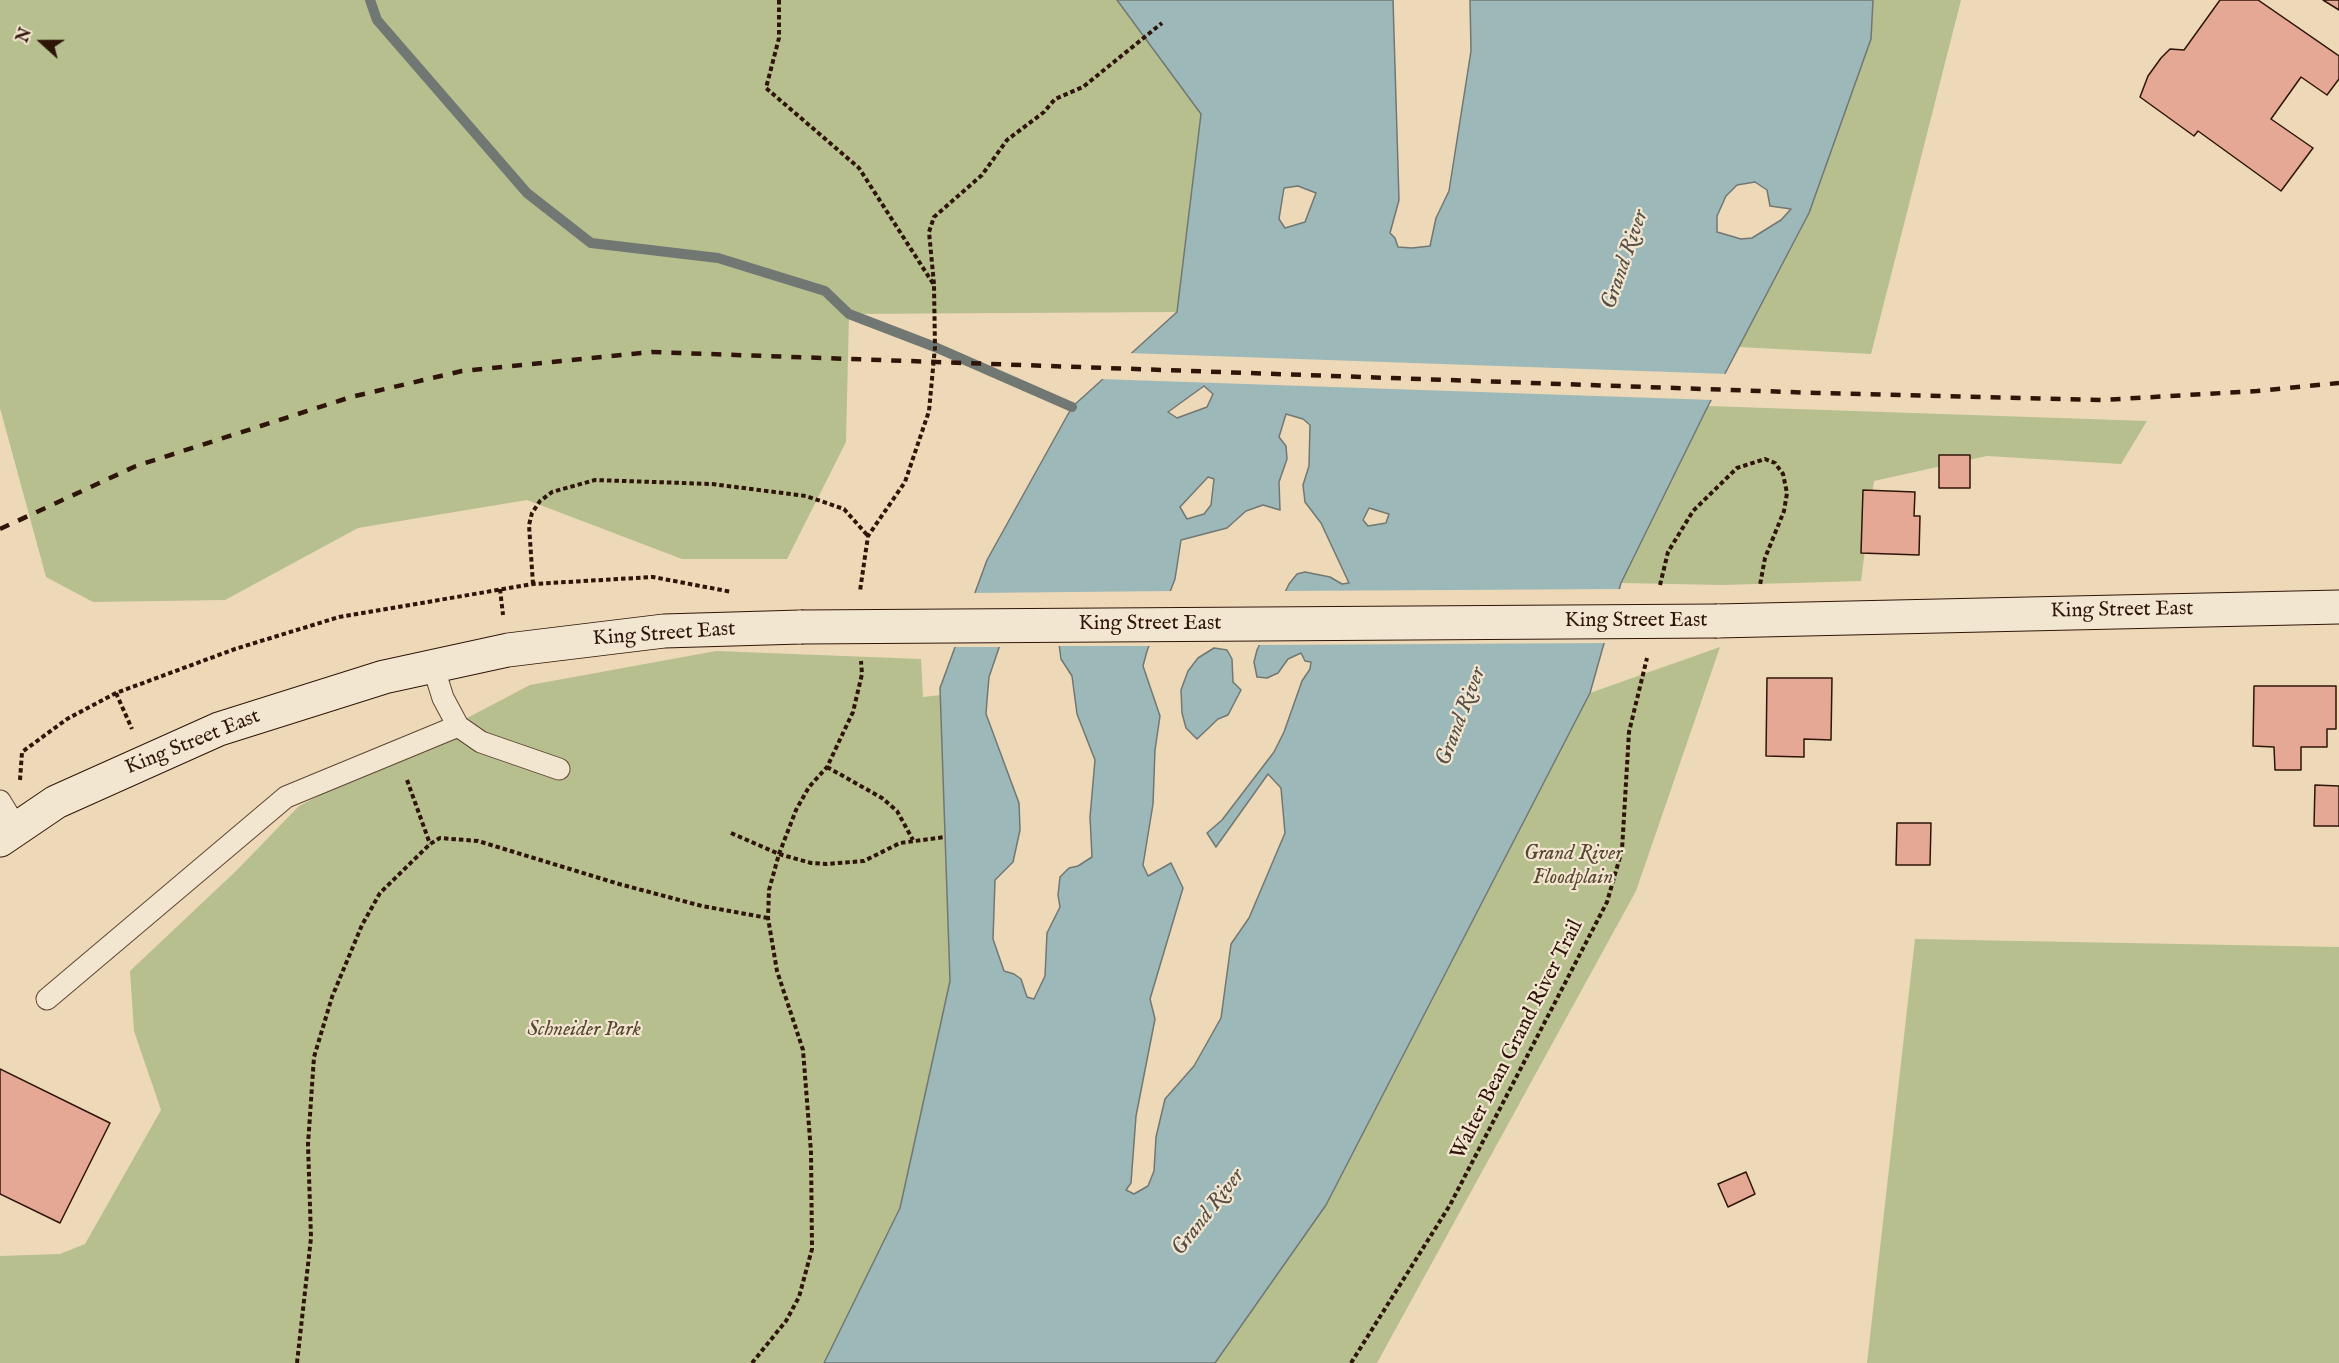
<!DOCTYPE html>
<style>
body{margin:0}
#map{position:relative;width:2339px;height:1363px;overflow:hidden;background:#edd9b7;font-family:"IM FELL English",serif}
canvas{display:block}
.north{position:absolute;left:12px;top:12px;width:60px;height:60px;-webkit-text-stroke:4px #f3e6d0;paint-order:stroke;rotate:291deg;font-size:16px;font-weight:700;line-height:24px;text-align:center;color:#2f1509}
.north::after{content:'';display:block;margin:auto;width:21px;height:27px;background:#2f1509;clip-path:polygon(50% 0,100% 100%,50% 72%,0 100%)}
</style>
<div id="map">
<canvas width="2339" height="1363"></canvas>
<div class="north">N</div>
</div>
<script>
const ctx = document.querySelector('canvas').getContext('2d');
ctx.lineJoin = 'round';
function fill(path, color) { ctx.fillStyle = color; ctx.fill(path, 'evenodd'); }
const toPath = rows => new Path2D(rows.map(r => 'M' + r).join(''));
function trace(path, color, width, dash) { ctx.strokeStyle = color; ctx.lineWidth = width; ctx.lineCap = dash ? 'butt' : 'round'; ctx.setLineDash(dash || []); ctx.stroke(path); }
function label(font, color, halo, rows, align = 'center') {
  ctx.font = font + ' "IM FELL English",serif'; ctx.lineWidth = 4.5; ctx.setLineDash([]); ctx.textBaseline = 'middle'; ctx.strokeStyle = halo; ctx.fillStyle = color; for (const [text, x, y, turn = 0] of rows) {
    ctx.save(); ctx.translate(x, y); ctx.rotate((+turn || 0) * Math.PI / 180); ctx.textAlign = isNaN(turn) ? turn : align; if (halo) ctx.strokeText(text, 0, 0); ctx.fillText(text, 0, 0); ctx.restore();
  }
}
const green = toPath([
 [0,0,1117,0,1201,114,1177,312,849,314,846,442,787,559,682,559,527,500,358,528,225,600,93,602,46,577,0,408],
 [1873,0,1961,0,1871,354,1739,347,1871,39],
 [1708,406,2147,421,2121,464,1987,456,1874,481,1861,581,1722,585,1621,583],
 [1720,647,1636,891,1377,1363,1212,1363,1326,1205,1590,693],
 [716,651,921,659,923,697,940,695,950,981,900,1208,824,1363,0,1363,0,1256,60,1254,85,1244,161,1110,134,1031,130,971,237,870,299,806,530,685],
 [1915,939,2339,947,2339,1363,1867,1363]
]);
const water = toPath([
 [1117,0,1393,0,1399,200,1390,233,1395,238,1398,247,1412,248,1430,246,1436,218,1449,191,1471,51,1470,0,1873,0,1871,39,1809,213,1708,406,1621,583,1590,693,1326,1205,1215,1363,824,1363,900,1208,950,981,940,688,987,560,1072,407,1177,312,1201,114,1117,0],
 [1755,182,1767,190,1770,206,1791,209,1781,220,1752,238,1741,239,1717,232,1717,216,1726,196,1737,185,1755,182],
 [1298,186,1316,193,1305,222,1285,228,1279,219,1284,188,1298,186],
 [1204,386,1213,394,1207,407,1177,418,1168,412,1204,386],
 [1286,414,1303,419,1310,425,1309,466,1303,485,1305,502,1321,523,1349,583,1342,584,1330,577,1305,572,1297,574,1289,584,1257,650,1254,662,1257,677,1267,678,1278,673,1288,659,1301,653,1305,661,1311,662,1310,669,1302,681,1284,732,1274,752,1222,820,1207,833,1216,847,1268,774,1281,788,1285,833,1249,918,1231,944,1221,1018,1194,1066,1165,1099,1156,1137,1154,1171,1148,1186,1134,1194,1126,1190,1131,1183,1136,1116,1155,1019,1150,999,1183,888,1171,863,1148,876,1143,865,1153,804,1155,750,1160,716,1143,666,1147,651,1175,579,1181,540,1227,528,1246,511,1263,505,1280,510,1279,482,1287,459,1286,446,1279,437,1286,414],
 [1208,477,1214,479,1211,505,1204,514,1187,519,1180,507,1208,477],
 [1369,508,1389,514,1386,523,1368,526,1363,520,1369,508],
 [1017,595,1053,598,1061,659,1072,676,1077,714,1095,760,1090,817,1092,857,1078,866,1069,868,1060,877,1058,895,1060,907,1047,933,1045,976,1034,999,1027,997,1021,979,1014,974,1004,971,993,939,995,880,1013,862,1020,830,1019,803,986,714,987,700,989,677,1017,595],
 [1214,648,1227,650,1232,659,1233,682,1241,690,1228,715,1218,719,1197,739,1186,728,1182,713,1181,690,1188,671,1198,658,1214,648]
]);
const pier = toPath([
 [1127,353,1728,374,1714,400,1099,379],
 [1623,589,1607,643,1256,645,1282,591],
 [1173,591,1152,646,1056,646,1051,601,1019,597,1003,647,952,647,972,593]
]);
const stream = toPath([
 [370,0,377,20,527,193,591,243,718,258,825,291,849,314,935,347,1072,407]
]);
const building = toPath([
 [2220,0,2258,0,2339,56,2339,79,2327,95,2301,77,2271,119,2313,148,2281,191,2198,131,2194,136,2140,97,2148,76,2161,58,2170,49,2184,50,2220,0],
 [2323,0,2339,0,2339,10,2323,0],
 [1939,455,1970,455,1970,488,1939,488,1939,455],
 [1863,490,1915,492,1914,516,1920,516,1919,555,1861,553,1863,490],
 [1767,678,1832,678,1831,740,1804,739,1804,757,1766,756,1767,678],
 [2254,686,2336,686,2336,729,2327,729,2327,747,2301,747,2301,770,2275,770,2274,747,2253,746,2254,686],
 [2315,785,2339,786,2339,826,2314,826,2315,785],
 [1897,823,1931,823,1930,865,1896,865,1897,823],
 [0,1069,110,1123,60,1223,0,1194,0,1069],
 [1746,1172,1755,1194,1728,1207,1718,1184,1746,1172]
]);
const path = toPath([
 [779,0,779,38,766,88,859,168,934,285,935,347,929,411,905,482,868,536,860,591],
 [934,284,929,232,934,217,982,175,1007,140,1044,112,1055,99,1083,87,1162,23],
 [533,584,529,525,532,513,540,501,552,492,595,480,712,484,806,496,844,509,868,536],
 [1660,585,1668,552,1693,511,1737,468,1765,459,1775,463,1783,474,1787,493,1784,511,1765,558,1760,585],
 [500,589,503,615],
 [116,693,132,729],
 [827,767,882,798,897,811,913,840],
 [20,780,22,752,67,719,116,693,235,649,339,617,533,584,653,577,732,592],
 [407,780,430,844],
 [731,833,779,854,811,863,826,864,864,861,900,843,945,837],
 [297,1363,311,1238,308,1144,314,1057,332,997,362,925,380,893,430,844,440,838,478,841,619,884,702,906,768,918],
 [752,1363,786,1321,799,1297,812,1249,811,1152,803,1050,777,971,768,918,769,890,779,854,796,810,809,787,827,767,853,712,862,674,861,661],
 [1351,1363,1450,1205,1607,902,1622,850,1629,732,1647,658]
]);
const service = toPath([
 [433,666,443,698,458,726,481,742,559,769],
 [0,801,17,829],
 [47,999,286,797,458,726]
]);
const secondary = toPath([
 [1717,621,2339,607],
 [0,840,56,802,219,729,384,677,508,650,664,631,801,627]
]);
const rail = toPath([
 [0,529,136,466,351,397,462,371,652,352,1817,393,2102,400,2257,391,2339,383]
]);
const secondaryBridge = toPath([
 [801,627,1717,621]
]);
const streetNames = [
 ["King Street East",2122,611,-1],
 ["King Street East",1636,622],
 ["King Street East",1150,625],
 ["King Street East",664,635,-4],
 ["King Street East",193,743,-22],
 ["Walter Bean Grand River Trail",1518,1040,-63]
];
const parkNames = [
 ["Grand River",1573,855],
 ["Floodplain",1573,879],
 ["Schneider Park",584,1031]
];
const waterNames = [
 ["Grand River",1626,260,-71],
 ["Grand River",1462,717,-69],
 ["Grand River",1209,1213,-52]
];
fill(green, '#b7bf8f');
fill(water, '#9db8b9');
trace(water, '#717773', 1.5);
fill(pier, '#edd9b7');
trace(stream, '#717773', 10);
fill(building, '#e4a895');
trace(building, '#2f1509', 1.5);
trace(service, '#5e4634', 23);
trace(secondary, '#2f1509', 35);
trace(path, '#2f1509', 4, [4.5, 3]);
trace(service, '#f3e6d0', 21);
trace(secondary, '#f3e6d0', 33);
trace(rail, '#2f1509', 4.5, [10, 10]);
trace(secondaryBridge, '#2f1509', 35, []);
trace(secondaryBridge, '#f3e6d0', 33);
label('21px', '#2f1509', '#f3e6d0', streetNames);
label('italic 21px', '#584831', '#f3e6d0', parkNames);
label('italic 22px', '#564e47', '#f3e6d0', waterNames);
</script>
